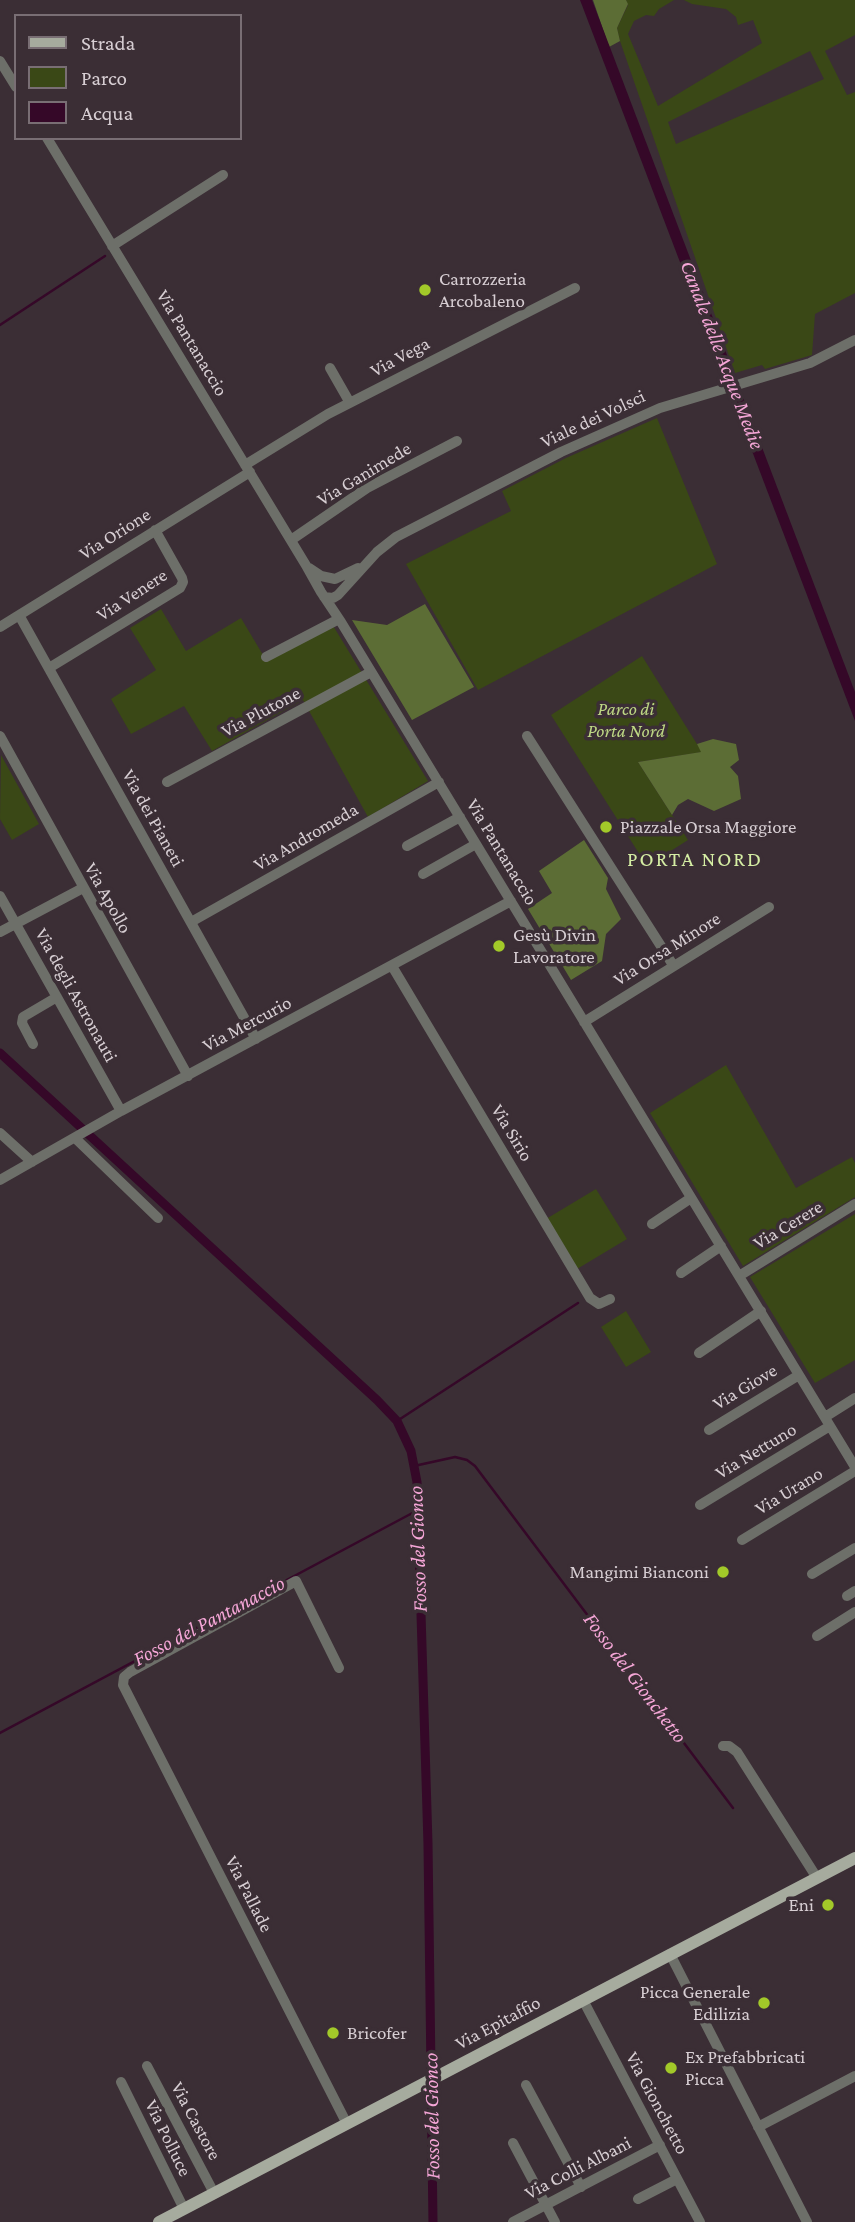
<!DOCTYPE html>
<meta charset="utf-8">
<style>
body{margin:0}
#map{position:relative;width:855px;height:2222px;overflow:hidden;background:#3b2e35;font-family:"Crimson Pro",serif}
canvas{display:block}
.legend{position:absolute;left:14px;top:14px;width:228px;height:126px;box-sizing:border-box;background:#3b2e35;border:2px solid #796e74;margin:0;padding:9px 12px;list-style:none;font-size:21px;color:#d7ced3}
.legend li{display:flex;align-items:center;gap:14px;height:35px}
.legend b{width:35px;border:2px solid #796e74}
</style>
<div id="map">
<canvas width="855" height="2222"></canvas>
<ul class="legend">
<li><b style="height:9px;background:#a6ab9e"></b>Strada</li>
<li><b style="height:19px;background:#3a4816"></b>Parco</li>
<li><b style="height:19px;background:#350828"></b>Acqua</li>
</ul>
</div>
<script>
const ctx = document.querySelector('canvas').getContext('2d');
ctx.lineJoin = 'round';
function fill(path, color) { ctx.fillStyle = color; ctx.fill(path, 'evenodd'); }
const toPath = rows => new Path2D(rows.map(r => 'M' + r).join(''));
function trace(path, color, width, dash) { ctx.strokeStyle = color; ctx.lineWidth = width; ctx.lineCap = dash ? 'butt' : 'round'; ctx.setLineDash(dash || []); ctx.stroke(path); }
function label(font, color, halo, rows, align = 'center') {
  ctx.font = font + ' "Crimson Pro",serif'; ctx.lineWidth = 7; ctx.setLineDash([]); ctx.textBaseline = 'middle'; ctx.strokeStyle = halo; ctx.fillStyle = color; for (const [text, x, y, turn = 0] of rows) {
    ctx.save(); ctx.translate(x, y); ctx.rotate((+turn || 0) * Math.PI / 180); ctx.textAlign = isNaN(turn) ? turn : align; if (halo) ctx.strokeText(text, 0, 0); ctx.fillText(text, 0, 0); ctx.restore();
  }
}
const green = toPath([
 [626,0,674,0,659,9,654,16,646,15,634,21,628,34,658,106,762,43,753,20,738,25,736,17,726,9,692,4,684,0,855,0,855,35,825,51,847,95,855,92,855,293,815,314,812,355,765,369,762,365,735,373,620,41,617,28,628,5],
 [810,51,824,79,676,144,668,122],
 [657,418,717,564,478,690,406,564,511,511,502,491,566,458],
 [161,609,186,651,241,618,266,660,332,624,428,781,368,817,303,700,212,751,184,706,131,734,111,699,156,670,130,628],
 [642,656,702,752,638,762,688,840,647,866,551,715],
 [1,755,39,824,12,840,0,819],
 [726,1065,796,1188,852,1157,855,1163,855,1197,743,1266,650,1113],
 [596,1189,627,1239,577,1269,546,1219],
 [855,1214,855,1360,815,1383,750,1277],
 [626,1311,651,1352,626,1367,601,1327]
]);
const forest = toPath([
 [593,0,626,0,628,4,617,28,620,41,609,47],
 [425,604,474,687,412,720,352,620,387,625],
 [713,739,736,744,739,760,730,767,738,776,741,799,714,811,688,799,678,805,672,815,638,762,701,752,697,744],
 [584,840,608,878,606,889,621,919,606,934,602,961,571,980,528,909,552,893,539,871]
]);
const water = toPath([
 [580,0,592,0,855,692,855,721]
]);
const stream = toPath([
 [0,325,105,256],
 [397,1421,578,1303],
 [414,1466,455,1457,467,1460,475,1466,733,1808],
 [0,1733,418,1510]
]);
const canal = toPath([
 [0,1053,377,1400,397,1421,411,1451,417,1482,428,1844,433,2222]
]);
const minor = toPath([
 [0,61,16,87],
 [47,138,307,567,321,592,341,622,855,1467],
 [112,246,223,175],
 [330,368,350,403],
 [245,465,328,414,575,288],
 [291,540,367,488,457,441],
 [309,568,321,576,335,579,358,568],
 [324,597,333,598,338,595,377,552,396,537,561,452,660,408,810,363,855,340],
 [19,615,256,1039],
 [0,627,250,472],
 [266,657,339,619],
 [49,668,180,588,183,582,182,578,155,530],
 [0,736,188,1076],
 [527,736,673,965],
 [167,782,371,672],
 [407,846,460,817],
 [423,874,476,844],
 [0,896,121,1111],
 [191,922,439,782],
 [0,932,83,888],
 [392,966,590,1298,599,1304,610,1299],
 [584,1022,769,907],
 [33,1044,22,1023,23,1017,57,997],
 [0,1133,32,1162],
 [75,1138,158,1218],
 [0,1180,121,1111,511,901],
 [652,1224,691,1198],
 [681,1273,721,1246],
 [739,1276,855,1204],
 [699,1353,761,1311],
 [825,1417,855,1398],
 [709,1430,799,1375],
 [700,1505,830,1426],
 [742,1540,855,1471],
 [812,1574,855,1548],
 [847,1596,855,1591],
 [817,1636,855,1612],
 [339,1668,296,1581,130,1672,124,1677,123,1685,347,2124],
 [723,1746,729,1746,737,1752,817,1878],
 [670,1954,807,2222],
 [583,2000,700,2222],
 [147,2066,214,2193],
 [121,2082,184,2209],
 [526,2085,581,2187],
 [758,2127,855,2076],
 [513,2143,555,2222],
 [638,2199,677,2179],
 [513,2222,660,2145]
]);
const major = toPath([
 [159,2222,855,1858]
]);
const markers = [
 [425,290,7,"#a2c929"],
 [606,827,7,"#a2c929"],
 [499,946,7,"#a2c929"],
 [723,1572,7,"#a2c929"],
 [828,1905,7,"#a2c929"],
 [764,2003,7,"#a2c929"],
 [333,2033,7,"#a2c929"],
 [671,2068,7,"#a2c929"]
];
const poiNames = [
 ["Carrozzeria",439,279],
 ["Arcobaleno",439,301],
 ["Piazzale Orsa Maggiore",620,827],
 ["Gesù Divin",513,935],
 ["Lavoratore",513,957],
 ["Mangimi Bianconi",709,1572,"right"],
 ["Eni",814,1905,"right"],
 ["Picca Generale",750,1992,"right"],
 ["Edilizia",750,2014,"right"],
 ["Bricofer",347,2033],
 ["Ex Prefabbricati",685,2057],
 ["Picca",685,2079]
];
const streetNames = [
 ["Via Pantanaccio",192,343,59],
 ["Via Vega",400,357,-28],
 ["Viale dei Volsci",593,419,-25],
 ["Via Ganimede",364,474,-31],
 ["Via Orione",115,534,-32],
 ["Via Venere",132,595,-33],
 ["Via Plutone",261,712,-28],
 ["Via dei Pianeti",153,818,61],
 ["Via Andromeda",306,837,-30],
 ["Via Pantanaccio",502,852,59],
 ["Via Apollo",108,898,61],
 ["Via Orsa Minore",667,949,-32],
 ["Via degli Astronauti",76,995,61],
 ["Via Mercurio",247,1024,-28],
 ["Via Sirio",512,1133,59],
 ["Via Cerere",788,1225,-31],
 ["Via Giove",745,1387,-31],
 ["Via Nettuno",756,1451,-31],
 ["Via Urano",789,1491,-31],
 ["Via Pallade",249,1894,63],
 ["Via Epitaffio",498,2023,-28],
 ["Via Gionchetto",657,2103,62],
 ["Via Castore",196,2121,62],
 ["Via Polluce",168,2138,64],
 ["Via Colli Albani",578,2168,-27]
];
const parkNames = [
 ["Parco di",626,709],
 ["Porta Nord",626,731]
];
const waterNames = [
 ["Canale delle Acque Medie",722,355,69],
 ["Fosso del Gionco",418,1549,-92],
 ["Fosso del Pantanaccio",209,1621,-28],
 ["Fosso del Gionchetto",635,1678,53],
 ["Fosso del Gionco",432,2116,-91]
];
const neighbourhoodNames = [
 ["PORTA NORD",695,860]
];
fill(green, '#3a4816');
fill(forest, '#5c6d35');
fill(water, '#350828');
trace(stream, '#350828', 2.5);
trace(canal, '#350828', 9);
trace(minor, '#6d6f69', 10);
trace(major, '#a6ab9e', 12);
for (const [x, y, r, color] of markers) { const dot = new Path2D(); dot.arc(x, y, r, 0, 2 * Math.PI); ctx.fillStyle = color; ctx.fill(dot); trace(dot, '#3b2e35', 2.5); }
label('19px', '#d7ced3', '#3b2e35', poiNames, 'left');
label('19px', '#d7ced3', '#3b2e35', streetNames);
label('italic 19px', '#bdd784', '#3b2e35', parkNames);
label('italic 21px', '#f5a6d7', '#3b2e35', waterNames);
ctx.letterSpacing = '2px';
label('21px', '#d5eea4', '#3b2e35', neighbourhoodNames);
ctx.letterSpacing = '0px';
</script>
